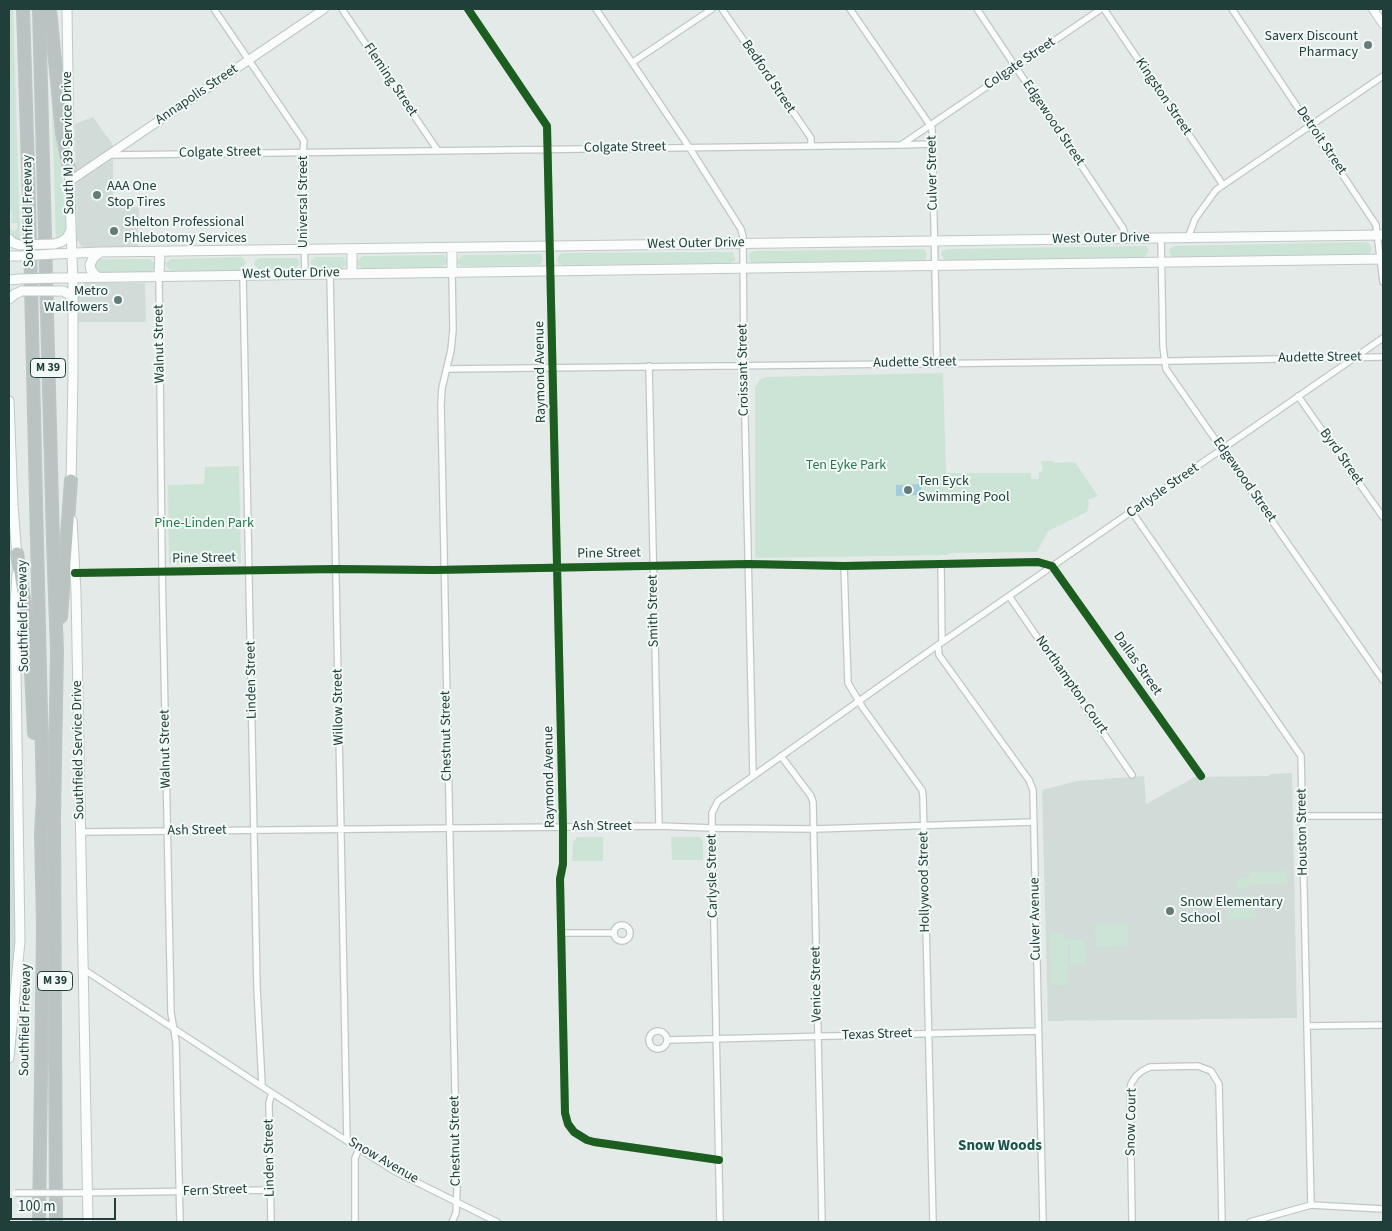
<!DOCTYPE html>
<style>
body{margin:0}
#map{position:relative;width:1392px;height:1231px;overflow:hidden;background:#e4eae8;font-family:"Source Sans 3",sans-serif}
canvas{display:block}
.frame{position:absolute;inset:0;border:10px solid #203f3a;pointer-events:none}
.scale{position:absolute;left:10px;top:1198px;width:106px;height:22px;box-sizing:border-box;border:2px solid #203f3a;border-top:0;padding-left:6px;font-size:15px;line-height:18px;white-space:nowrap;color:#203f3a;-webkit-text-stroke:4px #f2f9f6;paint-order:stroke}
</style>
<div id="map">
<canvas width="1392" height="1231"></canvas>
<div class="frame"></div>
<div class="scale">100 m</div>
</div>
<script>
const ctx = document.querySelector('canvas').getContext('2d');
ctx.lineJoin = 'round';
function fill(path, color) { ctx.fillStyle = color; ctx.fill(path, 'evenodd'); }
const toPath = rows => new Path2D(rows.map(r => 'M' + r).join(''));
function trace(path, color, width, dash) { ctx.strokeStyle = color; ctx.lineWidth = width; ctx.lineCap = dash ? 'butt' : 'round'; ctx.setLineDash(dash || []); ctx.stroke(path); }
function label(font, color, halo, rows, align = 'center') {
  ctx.font = font + ' "Source Sans 3",sans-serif'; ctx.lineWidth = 4; ctx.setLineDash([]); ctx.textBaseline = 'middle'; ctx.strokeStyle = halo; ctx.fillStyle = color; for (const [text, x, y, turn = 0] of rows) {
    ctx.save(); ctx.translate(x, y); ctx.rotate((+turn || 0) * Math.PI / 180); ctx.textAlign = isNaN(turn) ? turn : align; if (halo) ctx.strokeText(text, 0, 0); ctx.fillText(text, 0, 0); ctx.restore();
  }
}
const built = toPath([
 [93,117,113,145,113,207,139,207,138,247,82,247,77,240,75,124],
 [85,283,145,283,146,322,76,322,77,293,80,286],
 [9,552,13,660,16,939,9,1015],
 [1292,773,1297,1018,1048,1021,1042,790,1077,781,1144,776,1146,804,1195,777,1268,776,1271,774]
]);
const green = toPath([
 [9,9,13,9,20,240,18,241,12,238,9,231,10,229,14,231,16,230,18,227,17,223,11,223,12,213,9,209],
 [51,75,54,75,66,228,65,235,60,239,56,239],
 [1368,242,1372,248,1370,253,1367,254,1174,257,1171,255,1169,251,1170,248,1174,246],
 [1143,246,1146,246,1149,250,1145,257,948,260,944,259,941,254,942,251,947,249],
 [922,249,925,250,927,255,926,259,923,260,754,263,751,262,749,256,750,253,755,251],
 [733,252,735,258,735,261,730,263,563,265,558,263,557,259,560,254,564,253],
 [540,254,542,255,543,260,540,265,462,266,458,264,458,260,463,255],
 [444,255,447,260,447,263,444,266,441,267,362,268,358,265,357,261,363,256],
 [242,257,246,263,240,270,170,271,166,266,166,263,171,259],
 [315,257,344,257,347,263,343,268,314,268,312,267,310,262],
 [259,258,297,258,299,261,299,265,296,269,259,269,254,265,255,261],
 [99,259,150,259,156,265,152,272,99,272,95,270,94,265,95,261],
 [943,373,947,499,947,473,1031,473,1031,479,1039,479,1039,472,1041,472,1043,469,1041,461,1052,461,1055,463,1075,462,1098,496,1087,500,1089,503,1087,512,1048,531,1037,552,949,553,948,555,755,558,755,387,760,380,766,377],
 [239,466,241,563,169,564,168,485,204,484,205,467],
 [577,837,603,837,603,861,572,861,573,842],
 [671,837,698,837,701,838,703,842,703,860,672,860],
 [1287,871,1287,884,1254,884,1243,889,1237,889,1237,882,1239,880,1250,876,1250,872],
 [1255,896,1256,918,1228,919,1228,897],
 [1127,924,1128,946,1096,947,1095,925],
 [1050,933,1061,933,1064,935,1066,940,1085,940,1086,964,1070,965,1070,944,1067,944,1068,985,1051,985]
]);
const water = toPath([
 [921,484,921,495,896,496,896,485]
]);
const minor = toPath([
 [214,9,304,141,302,162,305,274],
 [342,9,438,151],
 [468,9,547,126,563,827,563,864,560,879,565,1113,568,1124,574,1132,587,1140,594,1142,719,1160],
 [596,9,689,147,741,229,743,237,744,375,753,775],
 [722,9,811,138,811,145],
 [850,9,932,128,937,362],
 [977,9,1123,228,1126,239],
 [1104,9,1223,185],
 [1232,9,1376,225,1383,282],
 [633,62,712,9],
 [901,145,932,144],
 [110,155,901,145,1101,9],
 [1161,238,1163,347,1166,369,1383,680],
 [1188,238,1195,219,1216,190,1383,76],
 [330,273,347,1141],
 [243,275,257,988,262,1085],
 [159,276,162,565,171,1013,176,1042,180,1222],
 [649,366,659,826],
 [447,369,1175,361,1383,357],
 [1298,396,1383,517],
 [1132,512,1301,756,1311,1205],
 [941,564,942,642],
 [844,566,848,683,863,708,922,790,923,796,933,1222],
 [75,573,336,569,434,570,749,564,844,566,1038,562,1052,566,1201,776],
 [1009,596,1132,775],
 [938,645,939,655,1029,780,1033,790,1043,1222],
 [781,756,811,796,813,802,822,1222],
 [1303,816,1383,816],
 [80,832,659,826,712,828,814,829,1034,822],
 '614 933a8 8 0 1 1 16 0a8 8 0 1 1-16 0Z',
 [561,933,613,933],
 [83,969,272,1093,394,1171,497,1222],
 [1307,1026,1383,1025],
 '649 1040a9 9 0 1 1 18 0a9 9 0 1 1-18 0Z',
 [667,1040,1038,1031],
 [74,1193,270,1190],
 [271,1222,269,1103,272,1093],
 [355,1222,355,1158,359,1149],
 [452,1222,456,1213,457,1191,441,405,442,388,451,350,453,330,452,272],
 [720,1222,712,828,712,813,718,801,938,645,1383,338],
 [1132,1222,1130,1091,1131,1084,1136,1076,1142,1071,1150,1067,1198,1066,1211,1071,1219,1084,1222,1222],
 [1250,1222,1311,1205,1383,1209]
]);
const tertiary = toPath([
 [1373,9,1383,24],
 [70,181,324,9]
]);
const secondary = toPath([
 [67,9,69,150],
 [69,163,73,287,73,374,71,485],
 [9,239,13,243,20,245],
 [54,244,61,242,67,238,71,230],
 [452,248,452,272],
 [55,254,100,252,1383,235],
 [9,256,19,256],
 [352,273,352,249],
 [159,276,160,251],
 [97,277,91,270,90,265,93,258,100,252],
 [57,278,1383,259],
 [9,280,20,279],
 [57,291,63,291,72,296],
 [9,299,15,294,22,291],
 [9,401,13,505,17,558],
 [72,520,76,592,88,1222],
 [9,1058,20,941,15,605,17,574]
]);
const motorway = toPath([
 [23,9,29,200,43,798,41,834,43,927,39,1222],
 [39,9,53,542,57,651,54,817,56,1222],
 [50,9,62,133,69,168],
 [17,553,29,632,34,733],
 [61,617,71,480]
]);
const minorBridge = toPath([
 [15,1193,74,1193]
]);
const secondaryBridge = toPath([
 [20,245,54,244],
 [19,256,55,254],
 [20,279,57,278],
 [22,291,57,291]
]);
const cycleway = toPath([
 [468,9,547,126,563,827,563,864,560,879,565,1113,568,1124,574,1132,587,1140,594,1142,719,1160],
 [75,573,336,569,434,570,749,564,844,566,1038,562,1052,566,1201,776]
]);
const markers = [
 [1368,45,5,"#657b77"],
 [97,195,5,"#657b77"],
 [114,231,5,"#657b77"],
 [118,300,5,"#657b77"],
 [908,490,5,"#657b77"],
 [1170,911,5,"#657b77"]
];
const shields = [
 [48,368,35],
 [55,981,35]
];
const shieldNames = [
 ["M 39",48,368],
 ["M 39",55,981]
];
const poiNames = [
 ["Saverx Discount",1358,37,"right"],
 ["Pharmacy",1358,53,"right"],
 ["AAA One",107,187],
 ["Stop Tires",107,203],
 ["Shelton Professional",124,223],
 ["Phlebotomy Services",124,239],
 ["Metro",108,292,"right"],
 ["Wallfowers",108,308,"right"],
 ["Ten Eyck",918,482],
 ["Swimming Pool",918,498],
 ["Snow Elementary",1180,903],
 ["School",1180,919]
];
const streetNames = [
 ["Colgate Street",1020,64,-34],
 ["Bedford Street",768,77,56],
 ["Fleming Street",390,80,56],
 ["Annapolis Street",197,95,-34],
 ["Kingston Street",1163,97,56],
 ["Edgewood Street",1053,123,56],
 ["Detroit Street",1321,141,56],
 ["South M 39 Service Drive",69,143,-91],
 ["Colgate Street",625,148,-1],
 ["Colgate Street",220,153,-1],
 ["Culver Street",933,173,-91],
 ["Universal Street",304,202,-90],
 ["Southfield Freeway",29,211,-91],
 ["West Outer Drive",1101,239,-1],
 ["West Outer Drive",696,244,-1],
 ["West Outer Drive",291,274,-1],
 ["Walnut Street",160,344,-91],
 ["Audette Street",1320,358,-1],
 ["Audette Street",915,363,-1],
 ["Croissant Street",744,370,-91],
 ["Raymond Avenue",541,372,-91],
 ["Byrd Street",1341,457,55],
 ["Edgewood Street",1244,480,55],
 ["Carlysle Street",1163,491,-35],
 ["Pine Street",609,554,-1],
 ["Pine Street",204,559,-1],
 ["Smith Street",654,611,-91],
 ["Southfield Freeway",24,616,-91],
 ["Dallas Street",1137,664,55],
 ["Linden Street",252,680,-91],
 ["Northampton Court",1071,685,55],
 ["Willow Street",339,707,-91],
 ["Chestnut Street",447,736,-91],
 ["Walnut Street",166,749,-91],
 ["Southfield Service Drive",79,750,-91],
 ["Raymond Avenue",550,777,-91],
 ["Ash Street",602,827],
 ["Ash Street",197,831,-1],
 ["Houston Street",1303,832,-91],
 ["Carlysle Street",713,876,-91],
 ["Hollywood Street",925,882,-91],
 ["Culver Avenue",1036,919,-91],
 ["Venice Street",817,984,-91],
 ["Southfield Freeway",26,1020,-89],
 ["Texas Street",877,1035,-2],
 ["Snow Court",1132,1122,-89],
 ["Chestnut Street",456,1141,-91],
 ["Linden Street",270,1158,-91],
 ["Snow Avenue",383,1161,30],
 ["Fern Street",215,1191,-2]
];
const parkNames = [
 ["Ten Eyke Park",846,466],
 ["Pine-Linden Park",204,524]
];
const neighbourhoodNames = [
 ["Snow Woods",1000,1147]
];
fill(built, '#d1dcd8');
fill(green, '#cce4d6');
fill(water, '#a2cedb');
trace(minor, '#c1c7c5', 8);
trace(tertiary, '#c1c7c5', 10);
trace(secondary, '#c0c8c6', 11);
trace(motorway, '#bcc6c4', 14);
trace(minor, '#fbfcfc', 5.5);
trace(tertiary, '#fbfcfc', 8);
trace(secondary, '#fbfcfc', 9);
trace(motorway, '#bac3c2', 11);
trace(minorBridge, '#c1c7c5', 8, []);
trace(secondaryBridge, '#c0c8c6', 11, []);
trace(minorBridge, '#fbfcfc', 5.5);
trace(secondaryBridge, '#fbfcfc', 9);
trace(cycleway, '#1b5e20', 8);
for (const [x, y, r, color] of markers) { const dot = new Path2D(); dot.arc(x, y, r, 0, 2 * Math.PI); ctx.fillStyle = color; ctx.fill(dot); trace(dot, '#f2f9f6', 2); }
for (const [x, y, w] of shields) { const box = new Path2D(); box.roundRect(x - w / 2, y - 9.5, w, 19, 4); ctx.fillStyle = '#f2f9f6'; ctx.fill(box); trace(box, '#203f3a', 1); }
label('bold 12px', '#203f3a', null, shieldNames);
label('14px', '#203f3a', '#f2f9f6', poiNames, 'left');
label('14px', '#203f3a', '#f2f9f6', streetNames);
label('14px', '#27794f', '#f2f9f6', parkNames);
label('bold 15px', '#1a534b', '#f2f9f6', neighbourhoodNames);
</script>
